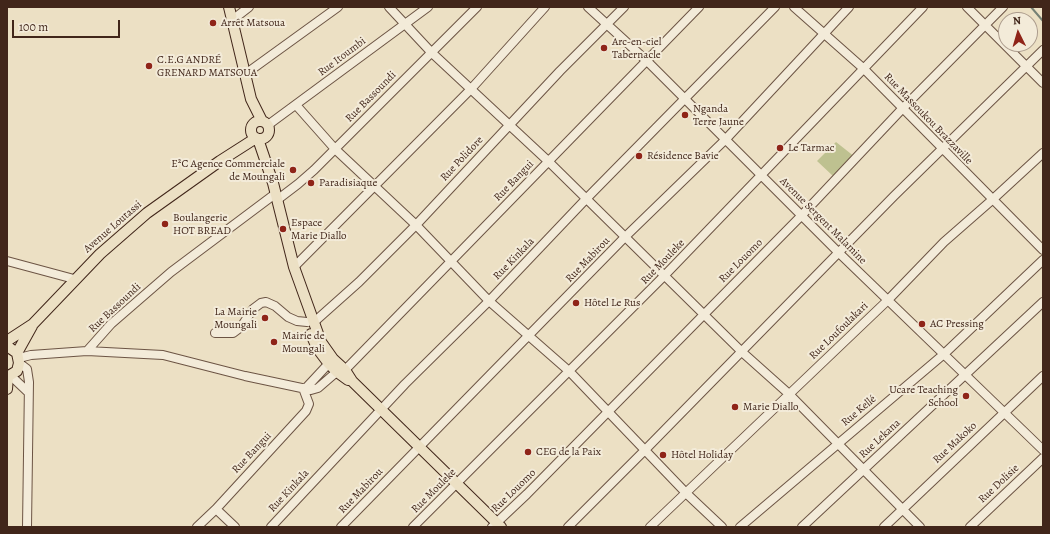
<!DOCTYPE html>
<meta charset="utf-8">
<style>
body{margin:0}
#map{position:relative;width:1050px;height:534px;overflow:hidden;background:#ece0c4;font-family:Alegreya,serif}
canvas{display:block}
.frame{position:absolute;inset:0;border:8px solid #41261a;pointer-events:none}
.north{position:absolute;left:998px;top:12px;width:40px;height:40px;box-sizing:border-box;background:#f3ebd9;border:1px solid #ac9c8d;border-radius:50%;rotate:355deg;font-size:11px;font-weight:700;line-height:16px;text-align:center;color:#41261a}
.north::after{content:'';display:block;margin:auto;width:14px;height:18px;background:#8f2418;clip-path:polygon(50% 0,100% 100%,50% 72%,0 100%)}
.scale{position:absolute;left:12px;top:20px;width:108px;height:18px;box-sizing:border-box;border:2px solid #41261a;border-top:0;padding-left:5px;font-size:12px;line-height:14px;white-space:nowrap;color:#41261a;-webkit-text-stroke:3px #f3ebd9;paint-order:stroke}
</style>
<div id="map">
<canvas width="1050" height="534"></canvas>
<div class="frame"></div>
<div class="north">N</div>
<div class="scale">100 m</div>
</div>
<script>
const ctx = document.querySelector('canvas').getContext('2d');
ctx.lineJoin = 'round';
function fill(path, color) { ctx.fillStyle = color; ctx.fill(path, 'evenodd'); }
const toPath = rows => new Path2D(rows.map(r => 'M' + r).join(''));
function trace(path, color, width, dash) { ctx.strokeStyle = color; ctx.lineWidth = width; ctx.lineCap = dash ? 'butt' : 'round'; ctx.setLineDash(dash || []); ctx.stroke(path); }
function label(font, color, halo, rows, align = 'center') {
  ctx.font = font + ' Alegreya,serif'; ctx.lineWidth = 4; ctx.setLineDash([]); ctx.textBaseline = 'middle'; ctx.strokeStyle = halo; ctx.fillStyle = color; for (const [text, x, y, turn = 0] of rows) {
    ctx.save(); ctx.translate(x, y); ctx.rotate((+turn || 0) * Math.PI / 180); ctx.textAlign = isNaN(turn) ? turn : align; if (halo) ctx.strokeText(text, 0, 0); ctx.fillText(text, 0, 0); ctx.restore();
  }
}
const green = toPath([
 [836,142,855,157,846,166,843,165,833,176,817,161]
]);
const stream = toPath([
 [1031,7,1043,21]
]);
const minor = toPath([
 [389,7,431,52,548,161,742,352,789,394,920,527],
 [588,7,647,61,838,252,1043,450],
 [794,7,864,69,1043,250],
 [967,7,1043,83],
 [231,21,249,7],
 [244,75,338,7],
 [296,105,335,149,416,225,489,301,570,372,687,494,722,527],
 [268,125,428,7],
 [277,200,298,184,314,170,477,7],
 [7,261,74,279],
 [294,267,471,89,545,7],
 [313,323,359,282,416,225,560,71,624,7],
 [215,333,233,333,241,327,253,309,261,303,266,302,275,306,288,317,297,321,307,322],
 [87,351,111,324,171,272,275,194],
 [19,358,31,355,87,351,163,355,245,376,311,390,318,388,340,369],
 [19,363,27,369,29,382,27,527],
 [345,370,699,7],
 [11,376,28,392],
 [305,389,332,360],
 [216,509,235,527],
 [197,527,216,509,306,411,309,404,303,388],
 [271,527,405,384,489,301,586,199,775,7],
 [341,527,625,237,725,140,849,7],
 [413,527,665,275,923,7],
 [492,527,527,494,802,215,902,109,1003,7],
 [568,527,645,450,894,196,1043,50],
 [650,527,888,300,944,242,992,200,1043,153],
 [740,527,944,354,1043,260],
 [802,527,1043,302],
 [884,527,1043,376],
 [970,527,1043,458]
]);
const major = toPath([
 [229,7,251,99,262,121],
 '251 130a9 9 0 1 1 18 0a9 9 0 1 1-18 0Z',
 [258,139,273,183,294,267,321,342,333,359,345,370,352,381,501,527],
 [311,334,317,348,329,364,337,372,348,380],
 [7,341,33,324,100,254,147,213,220,161,256,138],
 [7,346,17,353,19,363,17,371,7,377],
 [17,353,32,326],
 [7,389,8,377]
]);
const markers = [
 [213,23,4,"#8f2418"],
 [604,48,4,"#8f2418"],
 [149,66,4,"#8f2418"],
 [685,115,4,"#8f2418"],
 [780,148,4,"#8f2418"],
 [639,156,4,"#8f2418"],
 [293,170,4,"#8f2418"],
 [311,183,4,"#8f2418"],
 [165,224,4,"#8f2418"],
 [283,229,4,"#8f2418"],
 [576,303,4,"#8f2418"],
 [265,318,4,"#8f2418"],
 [922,324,4,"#8f2418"],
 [274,342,4,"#8f2418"],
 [966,396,4,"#8f2418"],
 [735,407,4,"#8f2418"],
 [528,452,4,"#8f2418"],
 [663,455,4,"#8f2418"]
];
const poiNames = [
 ["Arrêt Matsoua",221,23],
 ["Arc-en-ciel",612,42],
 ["Tabernacle",612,55],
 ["C.E.G ANDRÉ",157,60],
 ["GRENARD MATSOUA",157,73],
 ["Nganda",693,109],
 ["Terre Jaune",693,122],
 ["Le Tarmac",788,148],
 ["Résidence Bavie",647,156],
 ["E²C Agence Commerciale",285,164,"right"],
 ["de Moungali",285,177,"right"],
 ["Paradisiaque",319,183],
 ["Boulangerie",173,218],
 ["HOT BREAD",173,231],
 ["Espace",291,223],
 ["Marie Diallo",291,236],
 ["Hôtel Le Rus",584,303],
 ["La Mairie",257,312,"right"],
 ["Moungali",257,325,"right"],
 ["AC Pressing",930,324],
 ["Mairie de",282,336],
 ["Moungali",282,349],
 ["Ucare Teaching",958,390,"right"],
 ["School",958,403,"right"],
 ["Marie Diallo",743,407],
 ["CEG de la Paix",536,452],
 ["Hôtel Holiday",671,455]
];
const streetNames = [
 ["Rue Itoumbi",342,57,-37],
 ["Rue Bassoundi",371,97,-45],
 ["Rue Massoukou Brazzaville",928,119,46],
 ["Rue Polidore",462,159,-47],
 ["Rue Bangui",514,181,-46],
 ["Avenue Sergent Malamine",823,221,45],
 ["Avenue Loutassi",113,227,-41],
 ["Rue Kinkala",514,259,-46],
 ["Rue Mabirou",588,260,-46],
 ["Rue Louomo",741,261,-45],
 ["Rue Mouleke",663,262,-46],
 ["Rue Bassoundi",115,308,-43],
 ["Rue Loufoulakari",839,331,-44],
 ["Rue Kellé",859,411,-40],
 ["Rue Lekana",880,439,-43],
 ["Rue Makoko",955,443,-43],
 ["Rue Bangui",252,453,-47],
 ["Rue Dolisie",999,484,-43],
 ["Rue Kinkala",289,491,-47],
 ["Rue Mabirou",361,491,-46],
 ["Rue Mouleke",434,491,-45],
 ["Rue Louomo",514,491,-44]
];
fill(green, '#bec190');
trace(stream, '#768175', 2);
trace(minor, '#6c5444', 10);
trace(major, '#41261a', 12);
trace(minor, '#f3ebd9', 8);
trace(major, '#ece0c4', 10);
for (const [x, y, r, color] of markers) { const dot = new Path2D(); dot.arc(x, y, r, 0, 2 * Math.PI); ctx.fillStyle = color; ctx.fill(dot); trace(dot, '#f3ebd9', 1.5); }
label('11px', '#41261a', '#f3ebd9', poiNames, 'left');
label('11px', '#41261a', '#f3ebd9', streetNames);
</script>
